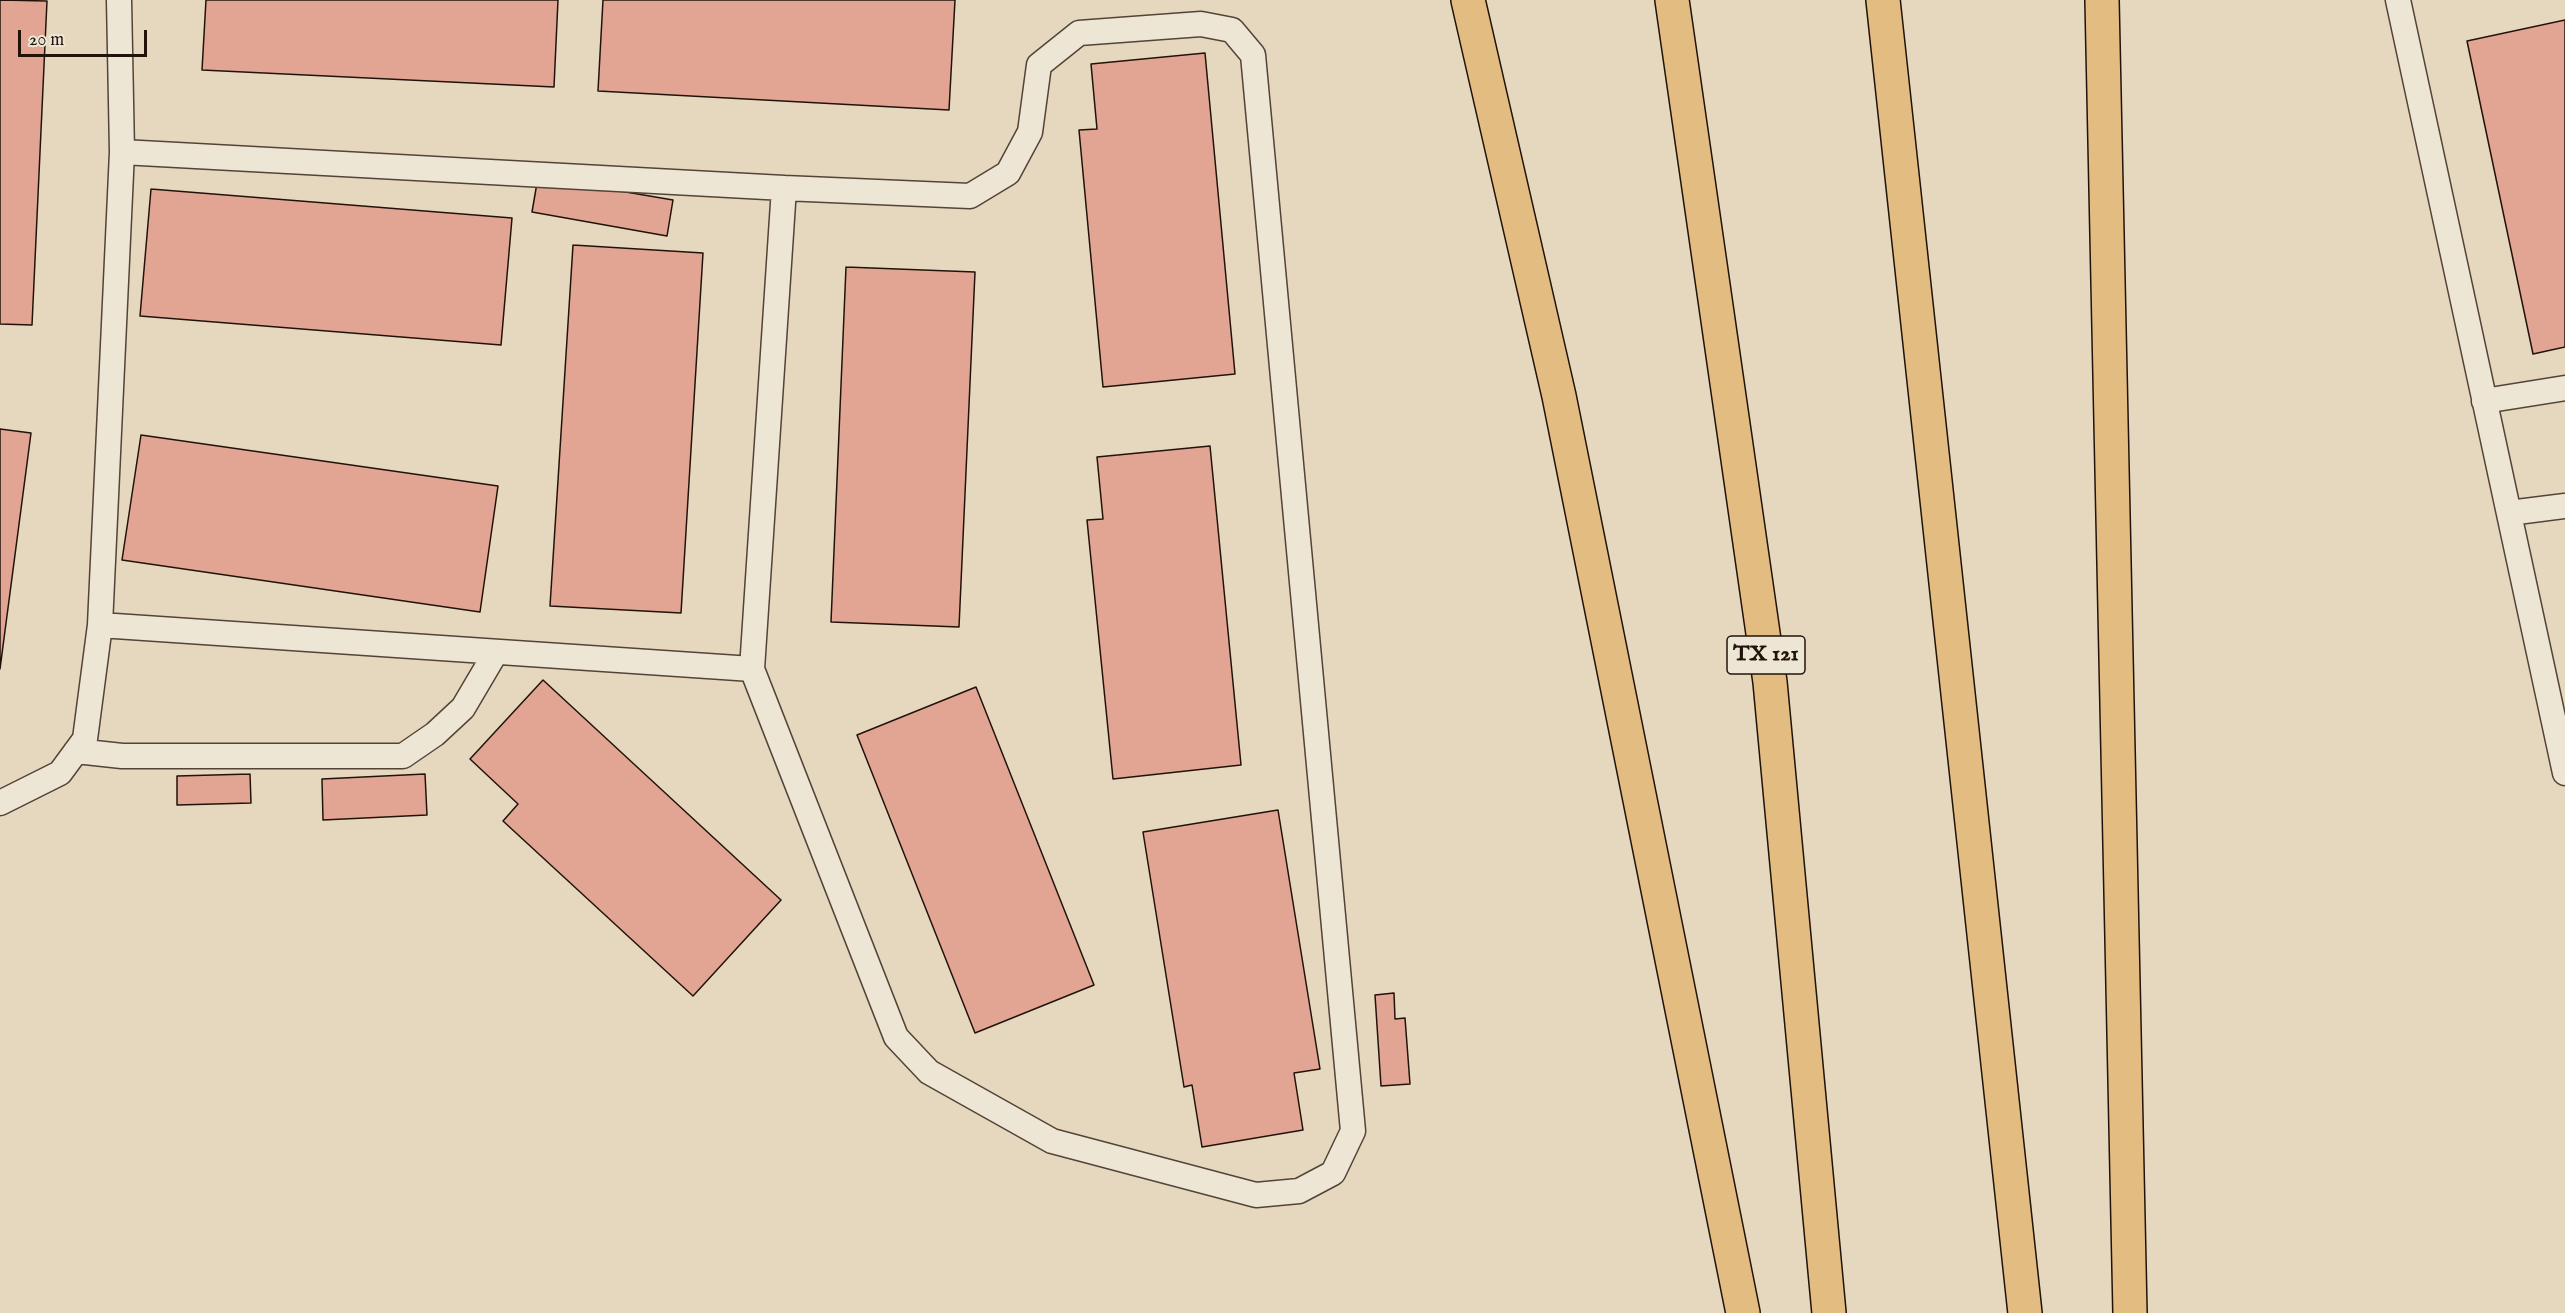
<!DOCTYPE html>
<style>
body{margin:0}
#map{position:relative;width:2565px;height:1313px;overflow:hidden;background:#e5d8bf;font-family:"IM FELL English",serif}
canvas{display:block}
.scale{position:absolute;left:18px;top:30px;width:129px;height:27px;box-sizing:border-box;border:3px solid #22130a;border-top:0;padding-left:8px;font-size:18px;line-height:21px;white-space:nowrap;color:#22130a;-webkit-text-stroke:4px #eee6d5;paint-order:stroke}
</style>
<div id="map">
<canvas width="2565" height="1313"></canvas>
<div class="scale">20 m</div>
</div>
<script>
const ctx = document.querySelector('canvas').getContext('2d');
ctx.lineJoin = 'round';
function fill(path, color) { ctx.fillStyle = color; ctx.fill(path, 'evenodd'); }
const toPath = rows => new Path2D(rows.map(r => 'M' + r).join(''));
function trace(path, color, width, dash) { ctx.strokeStyle = color; ctx.lineWidth = width; ctx.lineCap = dash ? 'butt' : 'round'; ctx.setLineDash(dash || []); ctx.stroke(path); }
function label(font, color, halo, rows, align = 'center') {
  ctx.font = font + ' "IM FELL English",serif'; ctx.lineWidth = 5; ctx.setLineDash([]); ctx.textBaseline = 'middle'; ctx.strokeStyle = halo; ctx.fillStyle = color; for (const [text, x, y, turn = 0] of rows) {
    ctx.save(); ctx.translate(x, y); ctx.rotate((+turn || 0) * Math.PI / 180); ctx.textAlign = isNaN(turn) ? turn : align; if (halo) ctx.strokeText(text, 0, 0); ctx.fillText(text, 0, 0); ctx.restore();
  }
}
const building = toPath([
 [0,0,47,1,32,325,0,324,0,0],
 [206,0,558,0,554,87,202,70,206,0],
 [603,0,955,0,949,110,598,91,603,0],
 [2565,20,2565,347,2533,354,2467,41,2565,20],
 [1205,53,1235,374,1103,387,1079,130,1097,129,1091,64,1205,53],
 [538,177,673,200,667,236,532,212,538,177],
 [151,189,512,218,501,345,140,316,151,189],
 [573,245,703,253,681,613,550,606,573,245],
 [846,267,975,272,959,627,831,622,846,267],
 [0,429,31,433,0,669,0,429],
 [141,435,498,486,480,612,122,560,141,435],
 [1210,446,1241,765,1113,779,1087,520,1103,519,1097,457,1210,446],
 [543,680,781,900,693,996,503,821,518,804,470,759,543,680],
 [976,687,1094,985,975,1033,857,735,976,687],
 [250,774,251,803,177,805,177,776,250,774],
 [425,774,427,815,323,820,322,779,425,774],
 [1278,810,1320,1069,1294,1073,1303,1130,1202,1147,1192,1085,1184,1087,1143,832,1278,810],
 [1394,993,1395,1019,1405,1018,1410,1084,1381,1086,1375,995,1394,993]
]);
const service = toPath([
 [2398,0,2565,773],
 [1201,24,1232,30,1253,55,1353,1131,1333,1173,1299,1191,1256,1195,1052,1141,929,1072,896,1037,752,669,784,188,970,196,1008,173,1030,132,1039,65,1079,33,1201,24],
 [122,152,784,188],
 [2484,401,2565,388],
 [2509,513,2565,506],
 [100,625,752,669],
 [76,751,122,756,403,756,435,734,463,708,496,652],
 [0,803,60,773,85,739,100,625,122,152,119,0]
]);
const motorway = toPath([
 [1468,0,1559,396,1743,1313],
 [1672,0,1770,682,1829,1313],
 [1883,0,2025,1313],
 [2102,0,2130,1313]
]);
const shields = [
 [1766,655,78]
];
const shieldNames = [
 ["TX 121",1766,655]
];
fill(building, '#e3a593');
trace(building, '#22130a', 1.5);
trace(service, '#534437', 27);
trace(motorway, '#22130a', 36);
trace(service, '#eee6d5', 24);
trace(motorway, '#e2bc80', 33);
for (const [x, y, w] of shields) { const box = new Path2D(); box.roundRect(x - w / 2, y - 19, w, 38, 4.5); ctx.fillStyle = '#eee6d5'; ctx.fill(box); trace(box, '#22130a', 1.5); }
label('bold 22px', '#22130a', null, shieldNames);
</script>
